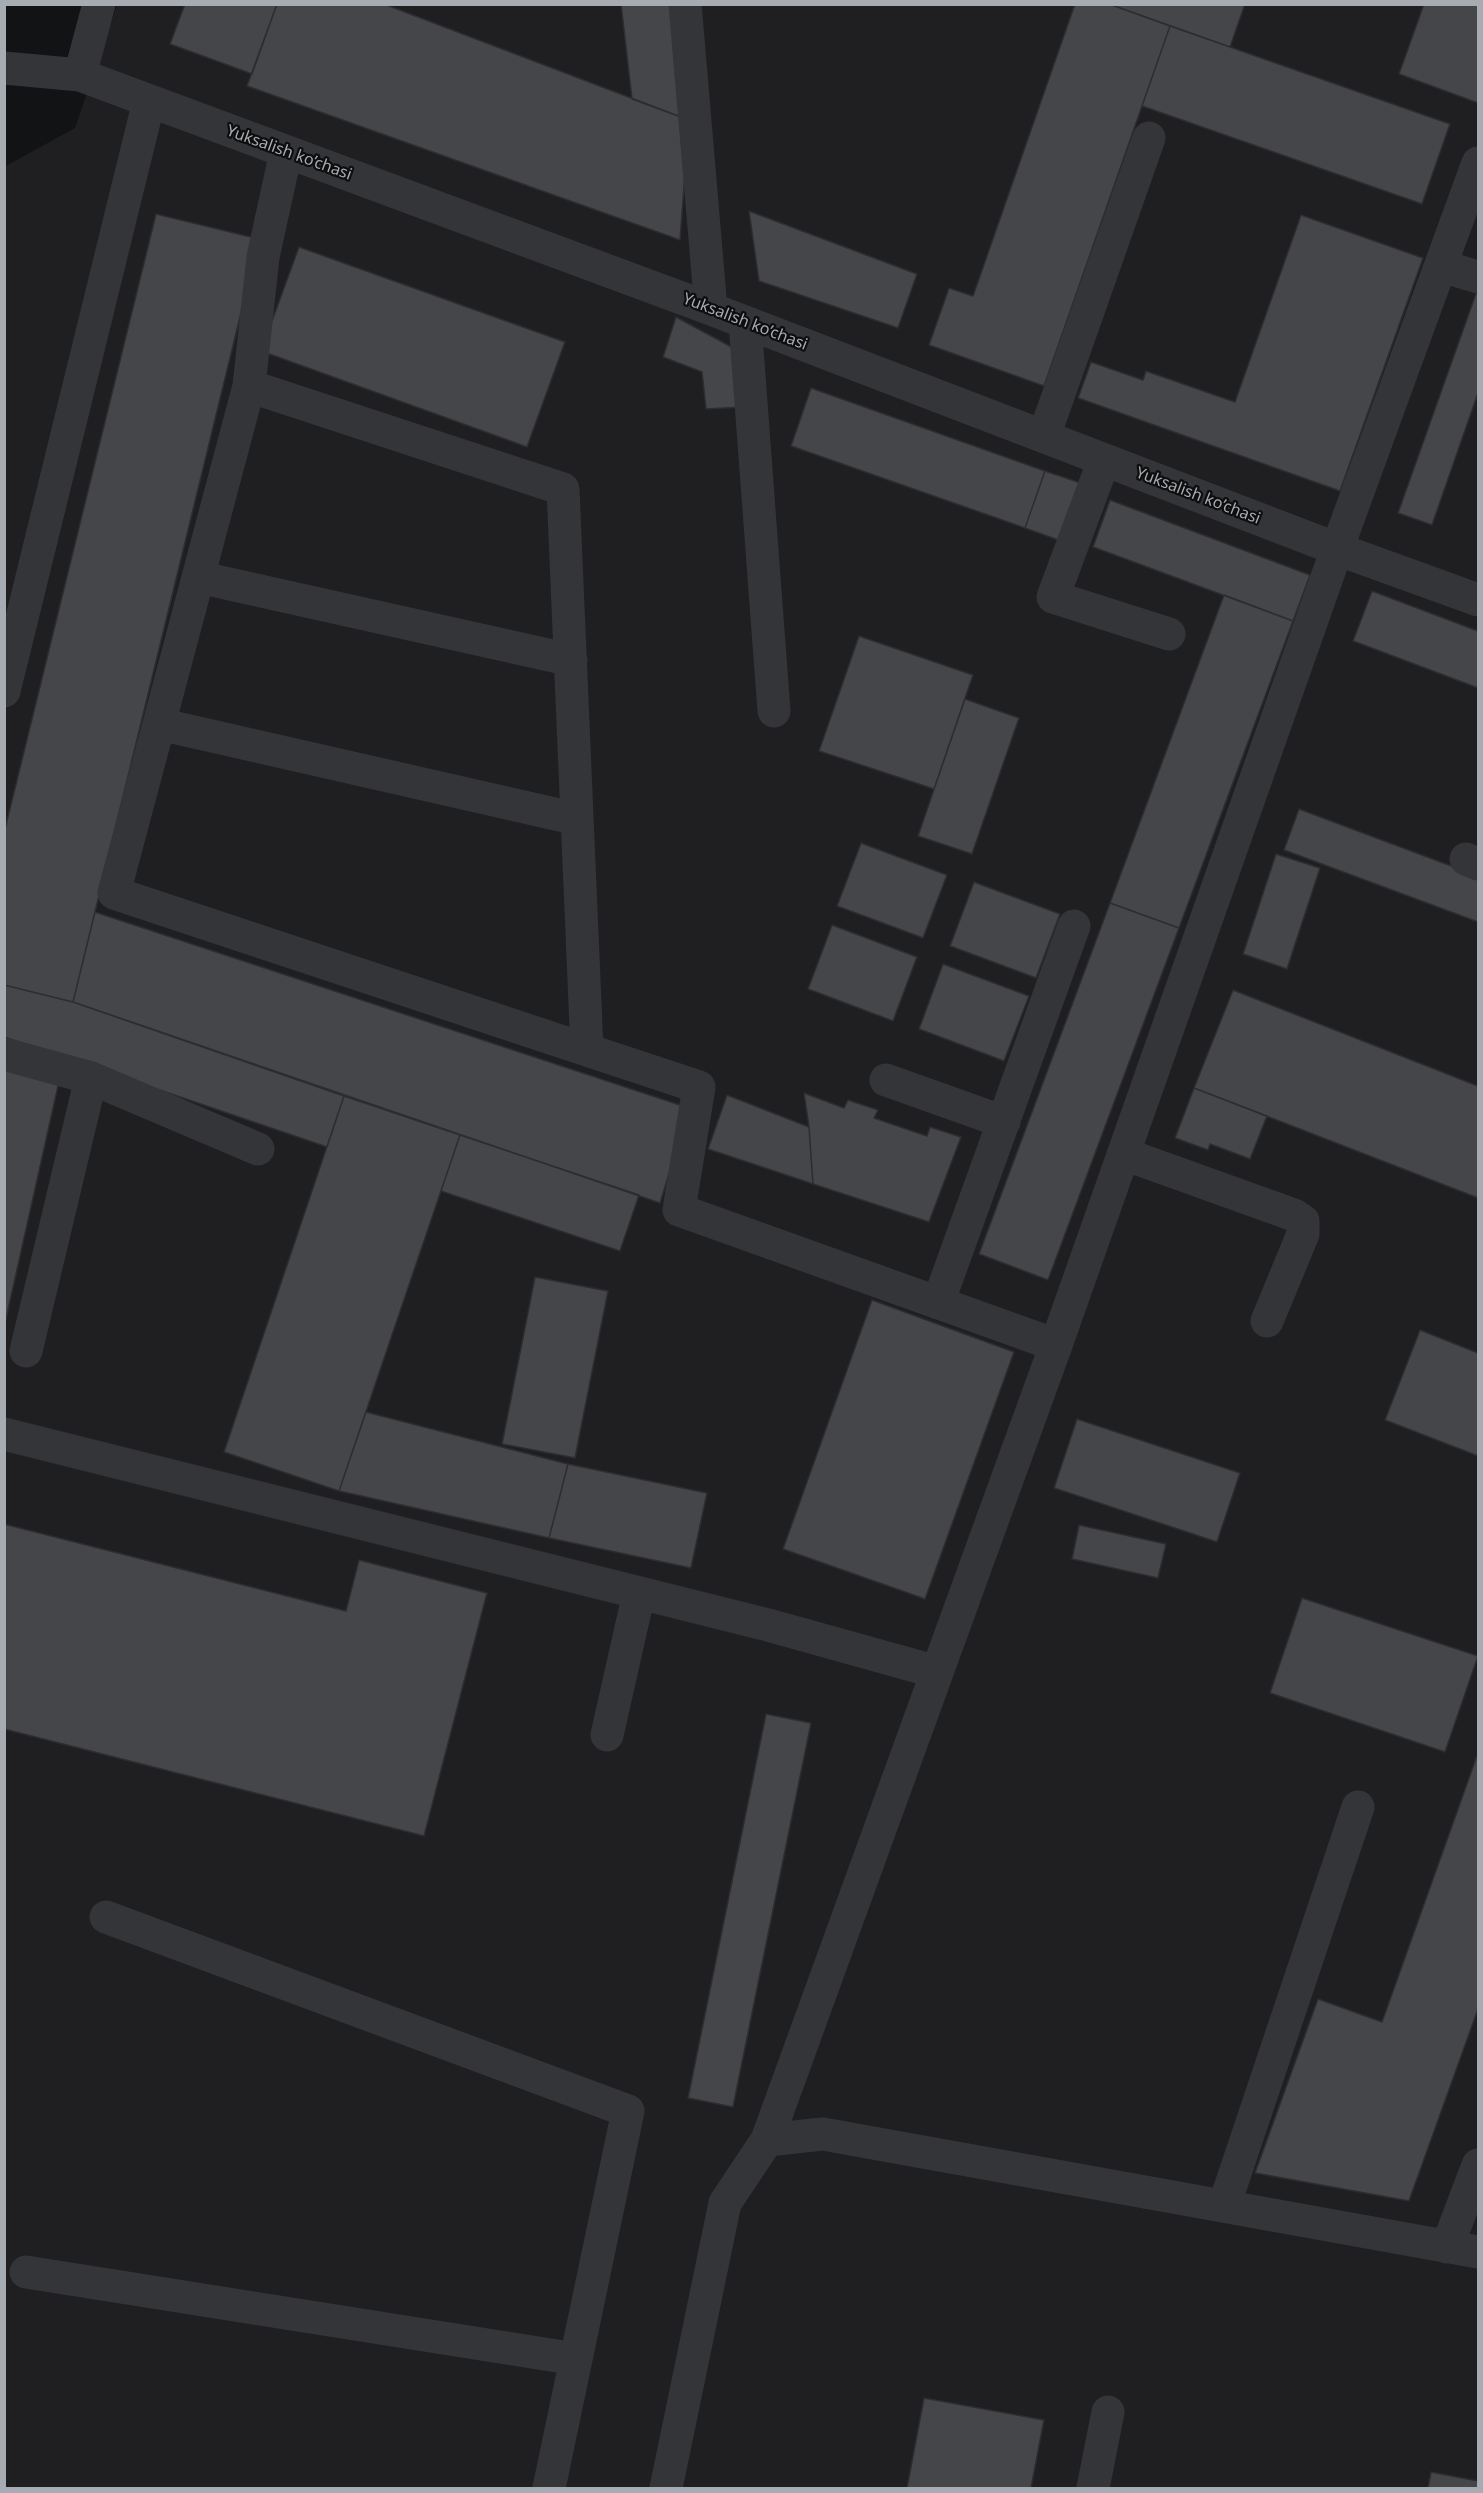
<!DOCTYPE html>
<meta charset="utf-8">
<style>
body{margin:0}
#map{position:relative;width:1483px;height:2493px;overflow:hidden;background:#121314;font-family:"Noto Sans",sans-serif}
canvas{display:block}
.frame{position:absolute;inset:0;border:6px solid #a6acb2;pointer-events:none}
</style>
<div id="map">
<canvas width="1483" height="2493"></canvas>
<div class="frame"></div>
</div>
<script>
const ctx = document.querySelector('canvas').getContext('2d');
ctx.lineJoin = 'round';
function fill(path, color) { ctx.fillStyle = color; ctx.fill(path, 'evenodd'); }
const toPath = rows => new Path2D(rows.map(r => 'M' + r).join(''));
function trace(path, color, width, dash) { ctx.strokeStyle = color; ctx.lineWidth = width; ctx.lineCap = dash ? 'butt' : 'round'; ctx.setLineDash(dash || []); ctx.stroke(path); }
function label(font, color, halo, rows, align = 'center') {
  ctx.font = font + ' "Noto Sans",sans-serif'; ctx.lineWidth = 4.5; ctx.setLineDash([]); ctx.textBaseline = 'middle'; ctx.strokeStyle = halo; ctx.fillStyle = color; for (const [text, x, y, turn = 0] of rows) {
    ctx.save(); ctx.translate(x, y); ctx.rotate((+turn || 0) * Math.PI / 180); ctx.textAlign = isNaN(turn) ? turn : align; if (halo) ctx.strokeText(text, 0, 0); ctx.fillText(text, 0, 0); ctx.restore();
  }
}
const built = toPath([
 [117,5,1478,5,1478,2488,5,2488,4,167,75,128]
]);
const building = toPath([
 [185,4,277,4,252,74,170,44,185,4],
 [277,4,384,4,689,120,680,240,247,86,277,4],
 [621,4,676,4,689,120,632,99,621,4],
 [1075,4,1109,4,1170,26,1044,386,929,345,949,288,973,296,1075,4],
 [1109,4,1245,4,1230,47,1109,4],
 [1424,4,1478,4,1478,103,1399,74,1424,4],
 [1170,26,1450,124,1422,204,1142,106,1170,26],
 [749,211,917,274,898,328,759,281,749,211],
 [156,214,259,239,73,1002,4,985,4,833,156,214],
 [1301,215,1423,258,1340,491,1078,398,1091,362,1143,380,1146,371,1235,402,1301,215],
 [299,247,565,342,527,447,261,351,299,247],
 [1478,288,1478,393,1432,525,1398,513,1478,288],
 [676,317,739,351,745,407,706,409,702,372,663,357,676,317],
 [811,388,1045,471,1025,528,791,446,811,388],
 [1045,471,1081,483,1061,541,1025,528,1045,471],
 [1110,500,1310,575,1293,621,1093,547,1110,500],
 [1372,591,1478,631,1478,688,1353,641,1372,591],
 [1224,595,1293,621,1179,928,1110,903,1224,595],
 [859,636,973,675,934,789,819,751,859,636],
 [965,699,1019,718,972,854,918,836,965,699],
 [1299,809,1478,876,1478,922,1284,850,1299,809],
 [861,843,947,875,923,938,837,906,861,843],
 [1276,854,1320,868,1287,969,1243,954,1276,854],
 [974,882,1060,914,1036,978,950,946,974,882],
 [1110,903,1179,928,1048,1280,979,1254,1110,903],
 [95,912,689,1108,660,1203,73,1002,95,912],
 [832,925,917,957,893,1021,808,989,832,925],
 [943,964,1029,996,1004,1061,919,1029,943,964],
 [4,985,73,1002,344,1096,327,1147,4,1037,4,985],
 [1233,990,1478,1086,1478,1198,1194,1088,1233,990],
 [4,1065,60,1077,4,1328,4,1065],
 [1194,1088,1267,1116,1250,1159,1210,1144,1208,1150,1175,1138,1194,1088],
 [804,1093,844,1108,848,1100,878,1110,874,1118,927,1136,930,1127,961,1137,929,1222,813,1184,809,1127,804,1093],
 [727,1095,809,1127,813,1184,708,1149,727,1095],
 [344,1096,460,1135,339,1491,224,1452,344,1096],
 [460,1135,639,1195,620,1251,441,1191,460,1135],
 [535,1277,608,1291,575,1458,502,1444,535,1277],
 [872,1300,1014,1352,925,1599,783,1549,872,1300],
 [1420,1330,1478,1353,1478,1456,1385,1420,1420,1330],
 [366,1412,568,1464,549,1538,339,1491,366,1412],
 [1077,1419,1240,1473,1217,1542,1054,1488,1077,1419],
 [568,1464,707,1493,691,1568,549,1538,568,1464],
 [4,1524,346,1611,359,1560,487,1593,424,1836,4,1729,4,1524],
 [1079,1525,1166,1544,1158,1578,1072,1559,1079,1525],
 [1302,1598,1478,1656,1445,1752,1270,1693,1302,1598],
 [766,1714,811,1723,733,2107,688,2098,766,1714],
 [1478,1753,1478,2009,1409,2201,1255,2173,1318,1999,1382,2022,1478,1753],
 [924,2398,1044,2420,1031,2488,907,2488,924,2398],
 [1431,2472,1478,2481,1478,2488,1428,2488,1431,2472]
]);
const minor = toPath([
 [685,4,711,309],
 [4,68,80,75,711,309,1337,549,1478,600],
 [80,75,99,4],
 [1441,266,1478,277],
 [745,322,774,711],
 [249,386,263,257,286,152],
 [1044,436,1149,138],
 [1104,460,1053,597,1169,634],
 [198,577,571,660],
 [4,691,149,101],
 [159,724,577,819],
 [1466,859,1478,864],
 [587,1050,563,489,249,386,114,893,587,1050,699,1087,679,1210,1056,1345],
 [4,1054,91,1078,258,1149],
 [886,1080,1004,1122],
 [1124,1154,1294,1215,1303,1221,1303,1234,1267,1321],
 [938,1303,1074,926],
 [26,1351,91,1078],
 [4,1434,768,1625,937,1672],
 [607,1735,639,1593],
 [106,1917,628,2111,549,2488],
 [767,2140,1056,1345,1337,549,1478,163],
 [1224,2206,1358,1807],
 [1447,2247,1478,2165],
 [26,2272,576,2359],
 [666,2488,725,2203,767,2140,823,2134,1478,2252],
 [1093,2488,1108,2412]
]);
const streetNames = [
 ["Yuksalish ko’chasi",289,153,20],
 ["Yuksalish ko’chasi",745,322,21],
 ["Yuksalish ko’chasi",1198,496,21]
];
fill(built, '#1f1f21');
fill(building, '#454649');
trace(building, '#2d2d30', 1.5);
trace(minor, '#343538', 33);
label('16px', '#a6acb2', '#0e0e0f', streetNames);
</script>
